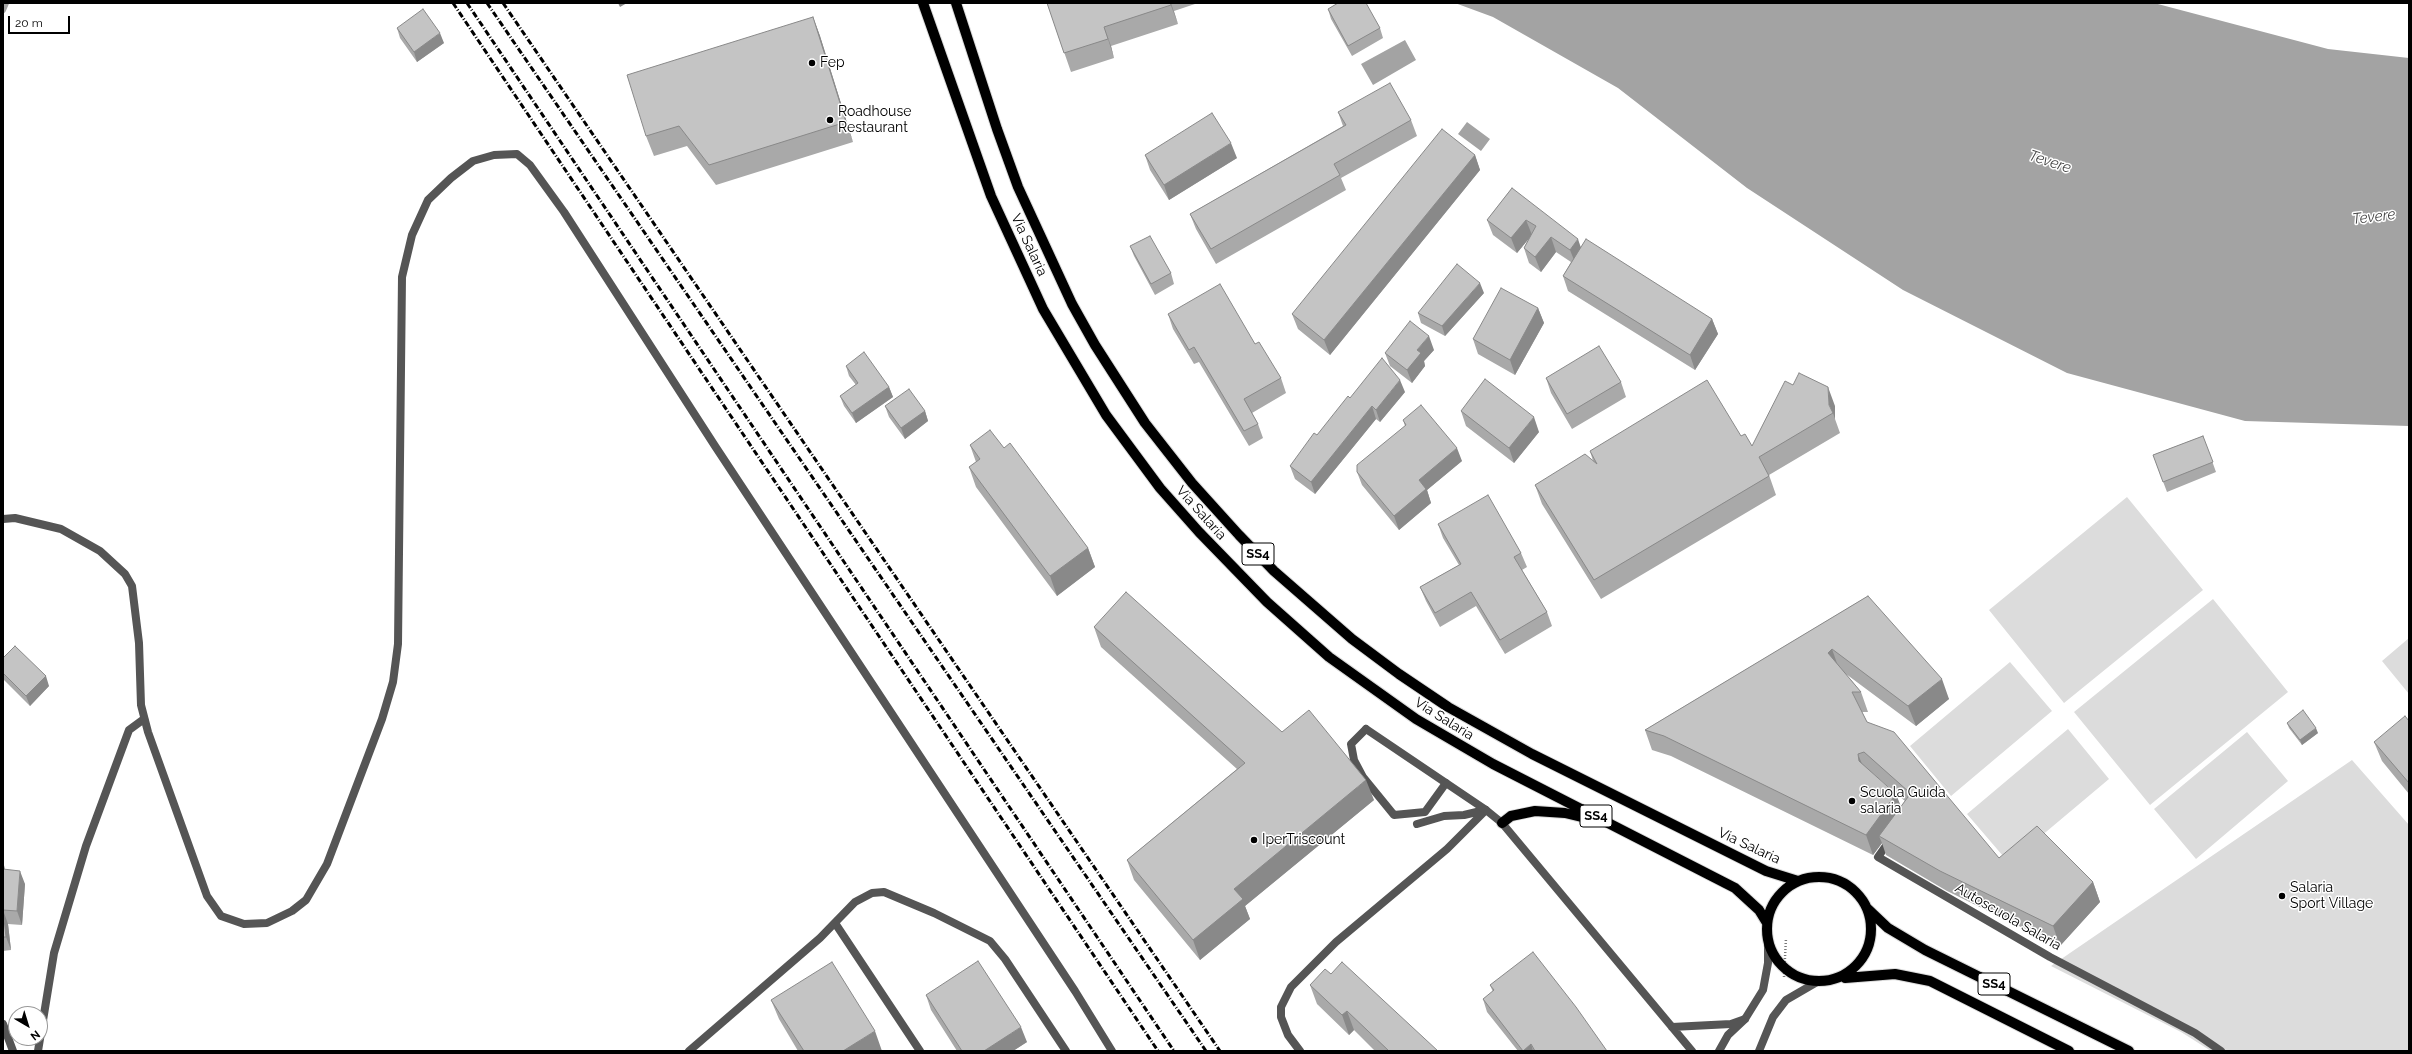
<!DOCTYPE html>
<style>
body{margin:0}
#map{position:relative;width:2412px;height:1054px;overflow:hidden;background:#fff;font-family:Raleway,sans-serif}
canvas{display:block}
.frame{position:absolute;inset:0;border:4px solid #000;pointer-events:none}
.north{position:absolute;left:8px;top:1006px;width:40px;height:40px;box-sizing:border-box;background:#fff;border:1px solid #999;border-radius:50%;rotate:142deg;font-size:11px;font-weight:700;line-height:16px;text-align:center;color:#000}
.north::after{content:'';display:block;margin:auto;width:14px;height:18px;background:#000;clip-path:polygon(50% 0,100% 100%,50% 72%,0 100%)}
.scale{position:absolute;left:8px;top:16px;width:62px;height:18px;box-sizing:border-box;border:2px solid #000;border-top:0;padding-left:5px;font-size:12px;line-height:14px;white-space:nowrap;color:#000;-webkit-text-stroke:3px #fff;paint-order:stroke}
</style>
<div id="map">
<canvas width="2412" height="1054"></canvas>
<div class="frame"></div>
<div class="north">N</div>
<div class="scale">20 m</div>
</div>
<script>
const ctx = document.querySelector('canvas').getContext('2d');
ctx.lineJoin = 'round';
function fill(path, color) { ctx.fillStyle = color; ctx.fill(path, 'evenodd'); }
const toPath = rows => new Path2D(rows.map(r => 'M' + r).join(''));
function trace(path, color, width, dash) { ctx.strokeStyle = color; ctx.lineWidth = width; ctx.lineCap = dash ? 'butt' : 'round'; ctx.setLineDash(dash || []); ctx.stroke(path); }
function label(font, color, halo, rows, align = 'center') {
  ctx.font = font + ' Raleway,sans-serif'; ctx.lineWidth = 3; ctx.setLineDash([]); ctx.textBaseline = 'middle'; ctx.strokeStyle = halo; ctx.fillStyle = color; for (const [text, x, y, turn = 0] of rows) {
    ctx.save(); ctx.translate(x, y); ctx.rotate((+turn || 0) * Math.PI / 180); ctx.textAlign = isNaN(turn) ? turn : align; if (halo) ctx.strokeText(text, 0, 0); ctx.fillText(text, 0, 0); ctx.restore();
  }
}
const green = toPath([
 [2127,497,2203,590,2064,703,1989,610],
 [2213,599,2288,692,2150,805,2074,712],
 [2409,638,2409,694,2382,661],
 [2010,662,2052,711,1951,796,1910,746],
 [2068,729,2109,779,2009,863,1967,814],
 [2247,732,2288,781,2196,859,2154,809],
 [2352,760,2409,825,2409,1051,2211,1051,2181,1032,2051,966]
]);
const water = toPath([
 [1455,3,2154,3,2328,49,2409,58,2409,426,2245,421,2067,373,1903,290,1747,188,1618,88,1493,17],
 [1405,40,1416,60,1373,85,1361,64],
 [1467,122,1490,139,1481,151,1458,134]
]);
const stream = toPath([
 [3,10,6,3]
]);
const path = toPath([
 [1784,977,1786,938]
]);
const service = toPath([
 [1366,729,1351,744,1354,760,1363,777,1394,815,1425,812,1446,783],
 [1417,824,1444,816,1464,815,1485,810],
 [1890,840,1878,857,2050,957,2195,1033,2221,1051],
 [3,1024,13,1051],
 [38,1051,54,953,86,846,129,730,144,719],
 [1300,1051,1288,1035,1281,1017,1281,1007,1291,987,1336,942,1447,849,1486,810]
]);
const minor = toPath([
 [3,519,15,518,61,529,100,551,125,574,132,586,139,643,141,705,148,732,207,896,221,916,244,924,267,923,292,911,306,900,327,864,382,719,393,682,398,644,402,277,412,235,428,200,451,178,473,161,494,155,517,154,530,165,564,212,715,446,1075,991,1112,1051],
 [1366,729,1486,810,1502,823,1692,1051],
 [835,923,920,1051],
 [1672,1027,1731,1024,1745,1019],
 [689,1051,820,938,855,902,872,893,884,892,934,913,990,941,1005,959,1066,1051]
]);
const tertiary = toPath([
 [1719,1051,1728,1035,1745,1019,1763,990,1768,963,1768,941],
 [1759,1051,1773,1017,1786,1000,1817,982]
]);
const primary = toPath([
 [923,3,991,196,1043,309,1106,415,1160,488,1199,532,1267,602,1329,657,1416,719,1493,764,1735,888,1759,910,1767,923],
 [956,3,997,129,1018,187,1072,304,1095,345,1145,423,1192,483,1239,535,1274,571,1352,639,1399,674,1448,707,1532,754,1766,871,1798,881],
 [1502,823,1511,816,1535,811,1565,813,1594,820],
 '1767 929a52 52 0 1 1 104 0a52 52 0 1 1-104 0Z',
 [1868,909,1888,928,1925,950,2129,1051],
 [1845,978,1895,974,1930,981,2069,1051]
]);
const rail = toPath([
 [453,3,1158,1051],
 [467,3,1174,1051],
 [487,3,1206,1051],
 [503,3,1220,1051]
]);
const wall = toPath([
 [1047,3,1198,3,1174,11,1178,24,1111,46,1114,58,1071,72],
 [1328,9,1380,28,1383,38,1352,56,1331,19],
 [813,17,820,36,853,142,716,185,687,146,654,156,646,136],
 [397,28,444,43,417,62,400,38],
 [1338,112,1411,120,1417,136,1341,178,1346,190,1216,264,1196,229,1190,214,1343,126],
 [1145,155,1237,158,1169,200,1150,170],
 [1475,155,1480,170,1330,355,1298,329,1292,314],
 [1512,188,1581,247,1712,319,1718,334,1695,370,1568,291,1563,276,1571,262,1556,252,1541,272,1529,263,1524,248,1529,238,1517,253,1493,235,1487,220],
 [1130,246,1171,273,1174,284,1155,295,1134,256],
 [1484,293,1445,336,1421,323,1418,313],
 [1538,308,1544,323,1515,375,1478,354,1473,339],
 [1168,314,1255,344,1281,378,1286,393,1252,413,1258,424,1263,438,1249,446,1199,362,1194,364,1173,329],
 [1434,350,1424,361,1425,366,1412,383,1390,366,1385,353],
 [846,366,889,387,893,397,856,423,844,406,840,396,856,385,849,376],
 [1546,378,1621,382,1626,397,1572,429,1551,393],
 [1405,392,1380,422,1376,419,1315,494,1295,479,1290,466,1350,398],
 [885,406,925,411,928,421,905,439,889,417],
 [1835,406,1835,419,1840,433,1769,475,1776,495,1601,599,1542,504,1535,485,1593,461,1590,451,1741,436,1752,446],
 [1461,411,1539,432,1514,463,1466,426],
 [1403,420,1462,461,1427,490,1431,503,1399,530,1362,485,1357,472,1405,426],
 [2203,436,2216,472,2167,492,2153,455],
 [970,445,1004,448,1088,548,1095,567,1057,596,976,487,969,467,976,462],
 [1438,524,1521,553,1527,567,1522,570,1547,612,1552,626,1505,654,1476,606,1440,627,1426,601,1420,587,1459,565,1443,538],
 [1868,596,1949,699,1916,726,1846,674,1861,692,1868,712,1862,712,1867,722,1999,858,2093,882,2100,902,2060,946,1947,891,1886,855,1882,843,1873,855,1671,756,1652,750,1645,730],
 [1871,772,1905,801,1901,806],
 [1094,627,1282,732,1374,800,1245,906,1250,919,1200,960,1134,880,1127,860,1237,769,1101,647],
 [3,658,49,686,30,706,3,679],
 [2409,721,2409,794,2382,761,2374,742],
 [2287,723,2318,733,2302,745,2289,728],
 [3,860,5,870,25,884,22,925,8,924,11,950,3,951],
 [1331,974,1438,1051,1375,1051,1354,1030,1349,1035,1317,1004,1310,985],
 [1490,985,1607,1051,1518,1051,1487,1012,1483,999,1493,992],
 [926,995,1027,1042,1013,1051,957,1051,931,1010],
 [771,1000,882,1051,798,1051,779,1019]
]);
const shadedWall = toPath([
 [618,3,627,3,620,7],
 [1170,3,1171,3,1178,24],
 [813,17,820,36,853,142,846,122],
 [1104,27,1111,46,1114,58,1108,39],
 [440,33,444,43,417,62,414,52],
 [1231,143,1237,158,1169,200,1164,185],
 [1475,155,1480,170,1330,355,1324,340],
 [1526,220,1532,235,1517,253,1511,238],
 [1551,237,1556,252,1541,272,1535,257],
 [1578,239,1583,254,1576,265,1570,250],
 [1480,283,1484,293,1445,336,1442,326],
 [1538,308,1544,323,1515,375,1510,360],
 [1712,319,1718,334,1695,370,1690,355],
 [1429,336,1434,350,1424,361,1425,366,1412,383,1407,370,1417,350],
 [1400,380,1405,392,1380,422,1376,410],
 [889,387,893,397,856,423,852,413],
 [1828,387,1835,406,1835,419,1833,413,1829,405],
 [1372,406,1376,419,1315,494,1311,482],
 [925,411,928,421,905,439,901,428],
 [1534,417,1539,432,1514,463,1509,448],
 [1457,448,1462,461,1427,490,1431,503,1399,530,1394,516,1419,480],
 [1088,548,1095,567,1057,596,1050,576],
 [1832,649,1839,669,1828,653],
 [46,676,49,686,30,706,26,696],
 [1942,679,1949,699,1916,726,1908,706],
 [2316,728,2318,733,2302,745,2300,740],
 [1858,754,1866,774,1859,761],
 [1366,780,1374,800,1245,906,1250,919,1200,960,1193,940,1234,889],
 [1896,794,1904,814,1879,836,1882,843,1873,855,1866,835],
 [3,860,7,883,3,872],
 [20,871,25,884,22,925,17,911],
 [2093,882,2100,902,2060,946,2053,926],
 [3,910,8,924,11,950,6,937],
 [1347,1011,1354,1030,1349,1035,1342,1015],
 [1021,1027,1027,1042,1013,1051,984,1051],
 [875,1031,882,1051,843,1051],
 [1531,1044,1533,1051,1523,1051]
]);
const building = toPath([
 [1047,3,1170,3,1171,5,1104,27,1108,39,1064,53,1047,3],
 [1338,3,1366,3,1380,28,1348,46,1328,9,1338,3],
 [423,9,440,33,414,52,397,28,423,9],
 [813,17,846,122,709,165,679,126,646,136,627,75,813,17],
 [1390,83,1411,120,1334,164,1340,175,1211,249,1190,214,1346,125,1338,112,1390,83],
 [1212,113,1231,143,1164,185,1145,155,1212,113],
 [1442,129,1475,155,1324,340,1292,314,1442,129],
 [1512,188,1578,239,1570,250,1551,237,1535,257,1524,248,1536,226,1526,220,1511,238,1487,220,1512,188],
 [1150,236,1171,273,1151,284,1130,246,1150,236],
 [1586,239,1712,319,1690,355,1563,276,1586,239],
 [1457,264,1480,283,1442,326,1418,313,1457,264],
 [1220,284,1255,344,1259,342,1281,378,1244,399,1258,424,1244,431,1194,347,1189,350,1168,314,1220,284],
 [1501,288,1538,308,1510,360,1473,339,1501,288],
 [1410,321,1429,336,1417,350,1421,353,1407,370,1385,353,1410,321],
 [1599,346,1621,382,1567,414,1546,378,1599,346],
 [864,352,889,387,852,413,840,396,858,383,846,366,864,352],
 [1382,358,1400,380,1376,410,1372,406,1311,482,1290,466,1314,433,1317,435,1348,396,1350,398,1382,358],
 [1799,373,1828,387,1829,405,1833,413,1759,457,1769,476,1594,580,1535,485,1585,454,1597,464,1590,451,1707,380,1741,436,1745,434,1752,446,1785,381,1793,385,1799,373],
 [1485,379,1534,417,1509,448,1461,411,1485,379],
 [909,389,925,411,901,428,885,406,909,389],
 [1421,405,1457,448,1419,480,1426,489,1394,516,1357,472,1357,465,1406,425,1403,420,1421,405],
 [990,430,1004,448,1010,443,1088,548,1050,576,969,467,980,459,970,445,990,430],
 [2203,436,2213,462,2163,482,2153,455,2203,436],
 [1488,495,1521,553,1514,557,1547,612,1500,640,1471,592,1435,613,1420,587,1461,564,1438,524,1488,495],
 [1126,592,1282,732,1309,710,1366,780,1234,889,1243,899,1193,940,1127,860,1245,763,1094,627,1126,592],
 [1868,596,1942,679,1908,706,1832,649,1828,653,1861,692,1852,692,1867,722,1894,732,1999,858,2037,826,2093,882,2053,926,1940,871,1879,836,1908,797,1909,792,1864,752,1858,754,1859,761,1896,794,1866,835,1664,736,1645,730,1868,596],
 [15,646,46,676,26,696,3,673,3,658,15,646],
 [2303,710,2316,728,2300,740,2287,723,2303,710],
 [2405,716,2409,721,2409,783,2374,742,2405,716],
 [3,869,20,871,17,911,3,910,6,937,3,937,3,869],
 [1533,952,1576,1007,1607,1051,1535,1051,1531,1044,1523,1051,1483,999,1494,990,1490,985,1533,952],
 [978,961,1021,1027,984,1051,962,1051,926,995,978,961],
 [832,962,875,1031,843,1051,804,1051,771,1000,832,962],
 [1342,962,1438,1051,1389,1051,1347,1011,1342,1015,1310,985,1325,969,1331,974,1342,962]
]);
const markers = [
 [812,63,4,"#000"],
 [830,120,4,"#000"],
 [1852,801,4,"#000"],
 [1254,840,4,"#000"],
 [2282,896,4,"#000"]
];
const shields = [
 [1258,554,32],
 [1596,816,32],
 [1994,984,32]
];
const shieldNames = [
 ["SS4",1258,554],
 ["SS4",1596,816],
 ["SS4",1994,984]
];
const poiNames = [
 ["Fep",820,63],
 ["Roadhouse",838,112],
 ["Restaurant",838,128],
 ["Scuola Guida",1860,793],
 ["salaria",1860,809],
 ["IperTriscount",1262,840],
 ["Salaria",2290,888],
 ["Sport Village",2290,904]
];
const streetNames = [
 ["Via Salaria",1029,245,65],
 ["Via Salaria",1201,513,48],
 ["Via Salaria",1444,719,32],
 ["Via Salaria",1749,846,25],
 ["Autoscuola Salaria",2008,917,30]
];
const waterNames = [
 ["Tevere",2050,162,18],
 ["Tevere",2374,217,-7]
];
fill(green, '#dcdcdc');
fill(water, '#a3a3a3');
trace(stream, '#a3a3a3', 6);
trace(primary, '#dbdbdb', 12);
trace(path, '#777', 2.5, [1, 2]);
trace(service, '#555', 8);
trace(minor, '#555', 8);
trace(tertiary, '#555', 8);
trace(primary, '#000', 10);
trace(rail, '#000', 3, [6, 2, 1, 2]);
fill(wall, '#a9a9a9');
fill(shadedWall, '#898989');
fill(building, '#c4c4c4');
trace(building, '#898989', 1);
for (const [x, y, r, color] of markers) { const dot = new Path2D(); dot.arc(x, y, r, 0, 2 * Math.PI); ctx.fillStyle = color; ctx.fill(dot); trace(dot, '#fff', 1.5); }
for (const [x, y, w] of shields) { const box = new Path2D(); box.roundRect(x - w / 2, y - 11, w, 22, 3); ctx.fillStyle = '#fff'; ctx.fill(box); trace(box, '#000', 1); }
label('bold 13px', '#000', null, shieldNames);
label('14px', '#000', '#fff', poiNames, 'left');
label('14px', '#000', '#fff', streetNames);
label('italic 15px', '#444', '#fff', waterNames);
</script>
